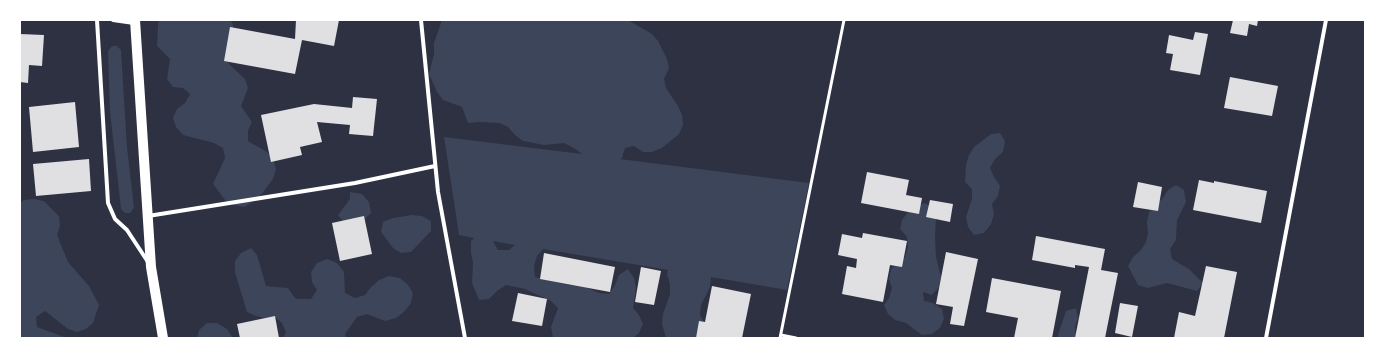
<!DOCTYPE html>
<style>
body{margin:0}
#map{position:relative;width:1385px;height:358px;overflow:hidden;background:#2d3142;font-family:Commissioner,sans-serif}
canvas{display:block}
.frame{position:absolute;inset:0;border:21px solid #fff;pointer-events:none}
</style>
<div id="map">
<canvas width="1385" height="358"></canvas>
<div class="frame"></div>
</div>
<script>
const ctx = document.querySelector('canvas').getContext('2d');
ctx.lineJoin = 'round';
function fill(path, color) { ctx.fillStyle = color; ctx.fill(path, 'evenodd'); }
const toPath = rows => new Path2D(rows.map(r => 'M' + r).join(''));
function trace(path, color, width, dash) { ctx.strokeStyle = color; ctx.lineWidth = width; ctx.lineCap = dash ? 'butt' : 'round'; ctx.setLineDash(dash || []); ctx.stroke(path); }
const green = toPath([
 [159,20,230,20,233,24,233,34,225,53,229,64,245,79,248,88,241,106,252,122,248,131,248,141,267,152,273,159,276,169,273,179,261,195,245,207,234,205,225,200,213,184,225,158,223,148,214,143,183,135,176,127,173,118,177,109,185,103,190,94,183,88,173,87,167,79,170,59,157,46,158,26],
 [442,20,628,20,652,34,658,41,667,59,669,68,664,79,666,88,678,106,682,115,683,125,679,134,662,148,652,152,643,152,634,146,625,148,622,158,620,159,809,183,787,290,711,277,710,287,701,305,700,315,705,324,703,338,666,338,662,324,663,314,670,294,670,284,667,274,668,270,543,249,537,256,534,266,535,277,570,285,581,285,599,293,609,294,615,285,619,275,628,269,634,278,636,288,633,308,639,315,643,324,639,333,633,338,553,338,551,327,558,308,551,301,525,289,506,285,497,291,489,299,479,300,472,283,473,263,471,253,471,241,474,238,459,235,444,137,582,154,574,148,564,143,544,145,523,141,515,135,508,127,499,123,479,122,468,123,462,107,443,100,437,92,429,74,434,54,434,43],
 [493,241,515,245,509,250,498,250],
 [112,46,117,46,121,50,127,147,134,208,130,213,125,213,121,209,114,147,110,112,108,51],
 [1000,133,1005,141,1003,152,995,159,990,168,994,177,1000,186,998,196,992,204,994,214,991,224,984,233,974,235,968,227,966,217,972,199,972,189,965,182,966,165,969,155,974,147,991,134],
 [1176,185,1184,190,1186,202,1177,220,1176,240,1170,249,1172,259,1189,269,1203,283,1197,291,1167,283,1148,288,1138,285,1128,266,1133,257,1141,250,1146,242,1148,233,1147,222,1149,212,1163,198,1168,190],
 [350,192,362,194,369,202,371,213,364,220,344,223,338,215,350,199],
 [34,199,44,201,59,216,60,226,57,235,68,262,89,286,99,305,93,323,86,329,77,332,68,329,45,311,36,317,37,327,67,338,20,338,20,203,24,200],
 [924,203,933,207,936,217,935,238,936,257,941,277,939,287,932,295,923,292,924,301,933,303,942,309,944,319,940,328,932,334,922,335,906,323,895,320,888,314,884,305,889,298,892,288,889,279,891,269,905,257,908,247,907,237,900,229,902,220,908,212],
 [412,215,422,216,431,221,431,231,411,252,401,253,393,248,381,232,383,222,393,218],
 [251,248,257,255,266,286,288,288,294,297,297,299,311,299,317,290,312,282,311,272,317,263,327,259,337,263,344,272,345,293,355,298,365,295,371,287,379,280,389,276,400,278,408,285,413,293,411,303,404,312,396,318,385,321,367,314,357,317,345,334,346,338,283,338,286,332,282,323,275,317,265,318,256,316,247,312,235,272,235,261,241,253],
 [1076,308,1078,318,1075,327,1076,338,1057,338,1066,311],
 [207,323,217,323,227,329,233,338,197,338,199,330]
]);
const building = toPath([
 [296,20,339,20,334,46,302,40,295,74,224,61,230,27,295,39],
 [1233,20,1258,20,1257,26,1249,24,1247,36,1230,33],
 [1195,32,1208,34,1200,75,1170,70,1173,54,1166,53,1169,35,1193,40],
 [20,34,44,35,42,66,29,65,28,83,20,82],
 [1230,77,1278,86,1272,116,1224,108],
 [353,97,377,99,373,136,349,134,350,125,317,122,322,142,300,147,302,155,271,162,261,115,314,104,352,108],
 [75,102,79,147,33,152,29,107],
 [89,159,91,191,36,196,33,164],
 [867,172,909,180,906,195,922,198,919,214,861,203],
 [1199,180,1214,183,1214,181,1267,191,1261,223,1193,210],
 [1138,182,1162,187,1158,211,1133,207],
 [930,200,953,204,950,222,926,217],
 [364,216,372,254,340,261,332,223],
 [863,233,907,241,902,267,890,265,883,302,842,294,847,266,856,268,857,259,838,255,842,234,862,238],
 [1036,236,1105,249,1101,270,1118,273,1105,338,1075,338,1089,267,1075,265,1075,268,1032,260],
 [946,252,978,259,964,326,950,324,953,307,936,304],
 [544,253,615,267,610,292,540,279],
 [1206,266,1237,272,1224,338,1174,338,1179,312,1195,316],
 [641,267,661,271,654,305,635,302],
 [992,278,1061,291,1052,338,1014,338,1018,318,986,312],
 [712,286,751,294,742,338,696,338,699,321,705,322],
 [518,293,547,299,542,326,512,321],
 [1120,303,1138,306,1132,337,1115,333],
 [275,316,279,338,240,338,237,324]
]);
const service = toPath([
 [781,335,796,338],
 [780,338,844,20]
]);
const minor = toPath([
 [97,20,108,203,115,219,127,230,148,262],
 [113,20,134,23],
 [421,20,438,192,465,338],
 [148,216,355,183,435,166],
 [1266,338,1326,20]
]);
const primary = toPath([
 [135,20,151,267,163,338]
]);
fill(green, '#3c4559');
fill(building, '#e0e0e3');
trace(service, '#fff', 3);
trace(minor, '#fff', 4);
trace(primary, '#fff', 10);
</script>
